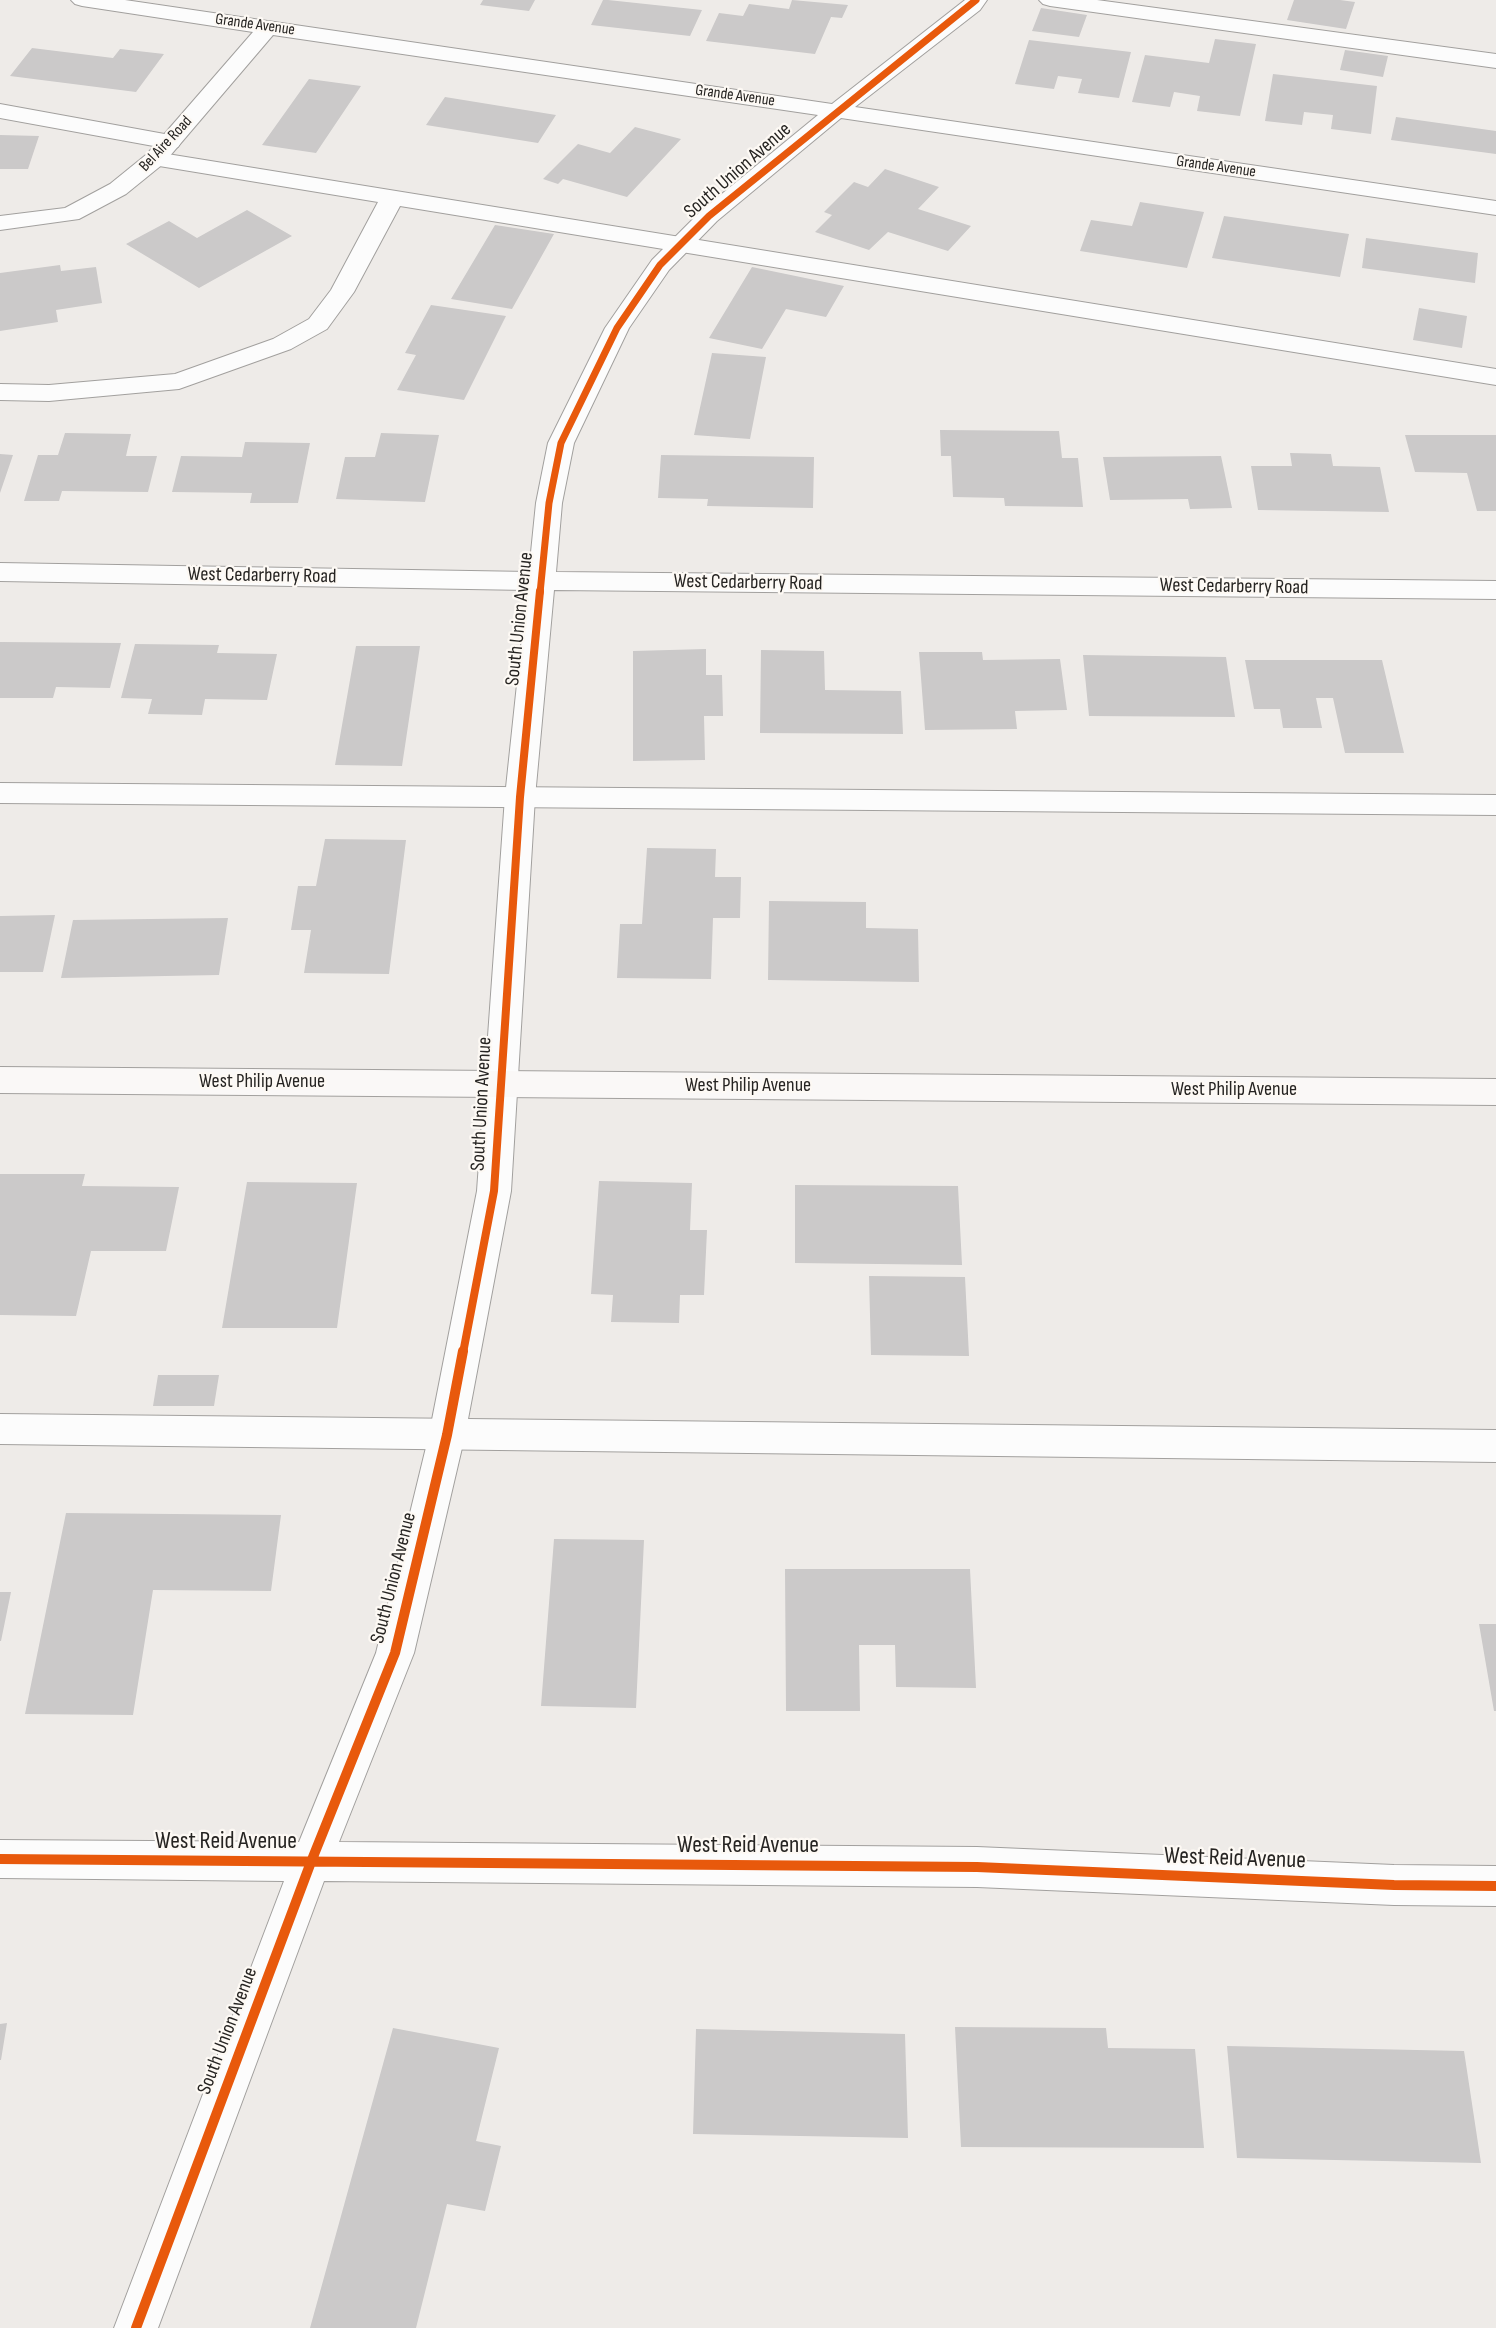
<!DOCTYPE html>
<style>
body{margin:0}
canvas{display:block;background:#eeebe8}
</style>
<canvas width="1496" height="2328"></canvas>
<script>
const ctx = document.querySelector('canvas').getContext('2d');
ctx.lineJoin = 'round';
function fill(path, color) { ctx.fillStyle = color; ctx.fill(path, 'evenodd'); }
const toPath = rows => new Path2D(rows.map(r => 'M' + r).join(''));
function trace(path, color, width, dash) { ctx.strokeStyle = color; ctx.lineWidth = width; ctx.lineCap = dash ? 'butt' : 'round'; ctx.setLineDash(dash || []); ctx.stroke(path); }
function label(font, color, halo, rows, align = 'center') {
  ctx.font = font + ' "Sofia Sans Condensed",sans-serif'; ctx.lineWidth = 4.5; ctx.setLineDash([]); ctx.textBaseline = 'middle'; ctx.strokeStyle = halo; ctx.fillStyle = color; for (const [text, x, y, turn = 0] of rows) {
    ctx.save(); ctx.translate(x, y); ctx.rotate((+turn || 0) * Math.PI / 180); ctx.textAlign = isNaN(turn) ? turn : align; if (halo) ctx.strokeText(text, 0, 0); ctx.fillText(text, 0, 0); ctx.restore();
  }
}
const building = toPath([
 [483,0,535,0,529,11,480,5],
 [603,0,608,0,702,10,690,36,591,25],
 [792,0,848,5,842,18,831,17,815,54,706,41,719,13,743,16,749,4,789,9],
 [1294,0,1340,0,1355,2,1346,29,1287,20],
 [1041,8,1087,15,1079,37,1032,31],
 [1215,39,1256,44,1240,116,1197,111,1200,96,1174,92,1170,107,1132,102,1145,55,1209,63],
 [1029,40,1131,52,1119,98,1078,93,1082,79,1058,76,1054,89,1015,84],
 [32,48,113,58,120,49,164,54,136,92,10,76],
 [1345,50,1388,56,1383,77,1340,70],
 [1273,74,1377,86,1371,134,1331,129,1333,115,1304,112,1302,125,1265,121],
 [309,79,361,86,316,153,262,145],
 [445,97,556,115,538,143,426,125],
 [1396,117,1496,131,1496,154,1391,140],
 [635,127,681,139,627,197,563,179,558,184,543,179,578,144,610,153],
 [0,135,39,136,28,169,0,169],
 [885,169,939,187,918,209,971,226,948,251,888,232,869,250,815,232,832,215,824,212,854,182,868,187],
 [1140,202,1204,212,1187,268,1080,251,1091,220,1132,226],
 [247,210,292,236,199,288,126,244,169,221,197,238],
 [1224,216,1349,234,1340,277,1212,258],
 [495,225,554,234,512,309,451,299],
 [1366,238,1478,253,1475,283,1362,268],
 [60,265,61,271,96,267,102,303,56,310,58,322,0,331,0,273],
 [752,267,844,286,826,317,786,309,762,349,709,338],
 [431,305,506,316,464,400,397,390,416,355,405,353],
 [1419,308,1467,316,1462,348,1413,340],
 [712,353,766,357,750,439,694,435],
 [940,430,1059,431,1062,458,1078,458,1083,507,1005,506,1004,498,953,497,951,456,941,456],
 [65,433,131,434,126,456,157,456,148,492,62,491,59,501,24,501,38,455,58,455],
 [381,433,439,435,425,502,336,499,345,457,375,457],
 [1405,435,1496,435,1496,511,1477,511,1467,473,1415,472],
 [245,442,310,443,298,503,250,503,252,493,172,492,181,456,242,457],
 [1290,453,1331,454,1333,466,1380,467,1389,512,1258,510,1251,466,1292,466],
 [0,454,13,455,0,493],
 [661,455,814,457,813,508,707,506,708,499,658,498],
 [1221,456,1232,508,1190,509,1188,499,1110,500,1103,457],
 [0,642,121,643,110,688,56,687,53,698,0,698],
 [135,644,219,645,217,653,277,654,267,700,205,699,202,715,148,714,152,699,121,698],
 [356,646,420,646,402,766,335,765],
 [706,649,706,675,722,675,723,716,704,716,705,760,633,761,633,651],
 [761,650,824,651,825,690,901,691,903,734,760,733],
 [919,652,982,652,983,660,1060,659,1067,710,1015,711,1017,729,925,730],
 [1083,655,1226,657,1235,717,1089,716],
 [1245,660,1382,660,1404,753,1345,753,1333,698,1316,698,1322,728,1283,728,1280,709,1254,709],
 [325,839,406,840,389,974,304,973,311,930,291,930,298,886,316,886],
 [647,848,716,849,715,877,741,877,740,918,713,918,711,979,617,978,620,924,642,924],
 [769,901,866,902,866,928,918,929,919,982,768,980],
 [55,915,43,972,0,972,0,916],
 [228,918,219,975,61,978,73,920],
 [0,1174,85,1174,82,1186,179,1187,166,1251,91,1251,76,1316,0,1315],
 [599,1181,692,1183,690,1230,707,1230,704,1295,680,1295,679,1323,611,1322,613,1295,591,1294],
 [247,1182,357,1183,337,1328,222,1328],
 [795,1185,958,1186,962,1265,795,1263],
 [869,1276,965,1277,969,1356,871,1355],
 [158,1375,219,1375,214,1406,153,1406],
 [66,1513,281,1515,271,1591,153,1590,133,1715,25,1714],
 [554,1539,644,1540,636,1708,541,1706],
 [785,1569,970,1569,976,1688,896,1687,895,1645,859,1645,860,1711,786,1711],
 [0,1592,11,1592,1,1641,0,1641],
 [1479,1624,1496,1624,1496,1711,1494,1711],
 [7,2023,1,2060,0,2060,0,2024],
 [955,2027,1106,2028,1108,2048,1195,2049,1204,2148,961,2147],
 [393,2028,499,2048,476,2141,501,2146,485,2211,447,2204,416,2328,310,2328],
 [696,2029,905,2034,908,2138,693,2134],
 [1227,2046,1464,2051,1481,2163,1237,2158]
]);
const lane = toPath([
 [1039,0,1097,0,1496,54,1496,68,1050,6,1043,4,1039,0],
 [0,104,170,135,178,137,181,142,178,147,170,149,0,118,0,104],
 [155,152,1496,369,1496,385,400,206,354,292,327,329,291,349,179,389,49,401,0,400,0,384,49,385,175,374,273,339,309,319,331,290,378,202,147,164,144,159,147,154,155,152],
 [0,783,1496,795,1496,815,0,803,0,783],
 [0,1414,1496,1430,1496,1462,0,1444,0,1414]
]);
const street = toPath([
 [71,0,125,0,832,104,965,0,987,0,980,10,855,107,1496,201,1496,215,841,118,717,221,669,270,629,328,574,443,562,503,556,572,1496,581,1496,599,554,590,535,797,511,1191,465,1435,414,1653,339,1842,977,1847,1394,1865,1496,1866,1496,1906,1394,1905,977,1887,324,1881,158,2328,114,2328,284,1881,0,1878,0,1840,299,1842,376,1653,429,1435,477,1191,505,797,527,590,0,581,0,563,529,572,536,503,548,443,605,328,652,260,701,211,818,115,273,35,163,164,126,194,79,219,0,230,0,216,65,208,110,184,147,154,253,32,82,6,75,4,71,0]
]);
const secondary = toPath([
 [0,1067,1496,1079,1496,1105,0,1093,0,1067]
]);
const cyclewayFar2 = toPath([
 [540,593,549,503,561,443,617,328,660,265,709,216,976,0]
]);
const cyclewayFar1 = toPath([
 [463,1353,494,1191,520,797,540,591]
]);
const cycleway = toPath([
 [0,1859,977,1867,1394,1885,1496,1886],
 [136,2328,311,1862,395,1653,447,1435,463,1351]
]);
const farStreetnames = [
 ["Grande Avenue",255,25,8],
 ["Grande Avenue",735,96,8],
 ["Bel Aire Road",166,144,-47],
 ["Grande Avenue",1216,167,8]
];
const streetNames = [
 ["South Union Avenue",738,171,-41],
 ["West Cedarberry Road",262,576,1],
 ["West Cedarberry Road",748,583,1],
 ["West Cedarberry Road",1234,587,1],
 ["South Union Avenue",520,619,-84],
 ["West Philip Avenue",262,1082],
 ["West Philip Avenue",748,1086],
 ["West Philip Avenue",1234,1090],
 ["South Union Avenue",482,1104,-87],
 ["South Union Avenue",394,1578,-76],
 ["South Union Avenue",228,2031,-69]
];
const nearStreetnames = [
 ["West Reid Avenue",226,1842],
 ["West Reid Avenue",748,1846],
 ["West Reid Avenue",1235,1859,2]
];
fill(building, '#cbc9c9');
trace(lane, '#a2a09e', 2);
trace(street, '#a2a09e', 2);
trace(secondary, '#a2a09e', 2);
fill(lane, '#fcfcfc');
fill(street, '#fcfcfc');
fill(secondary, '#faf8f7');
trace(cyclewayFar2, '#e8590c', 7);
trace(cyclewayFar1, '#e8590c', 8);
trace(cycleway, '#e8590c', 10);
label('16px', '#262422', '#fdf9f4', farStreetnames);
label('20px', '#262422', '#fdf9f4', streetNames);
label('24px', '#262422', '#fdf9f4', nearStreetnames);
</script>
